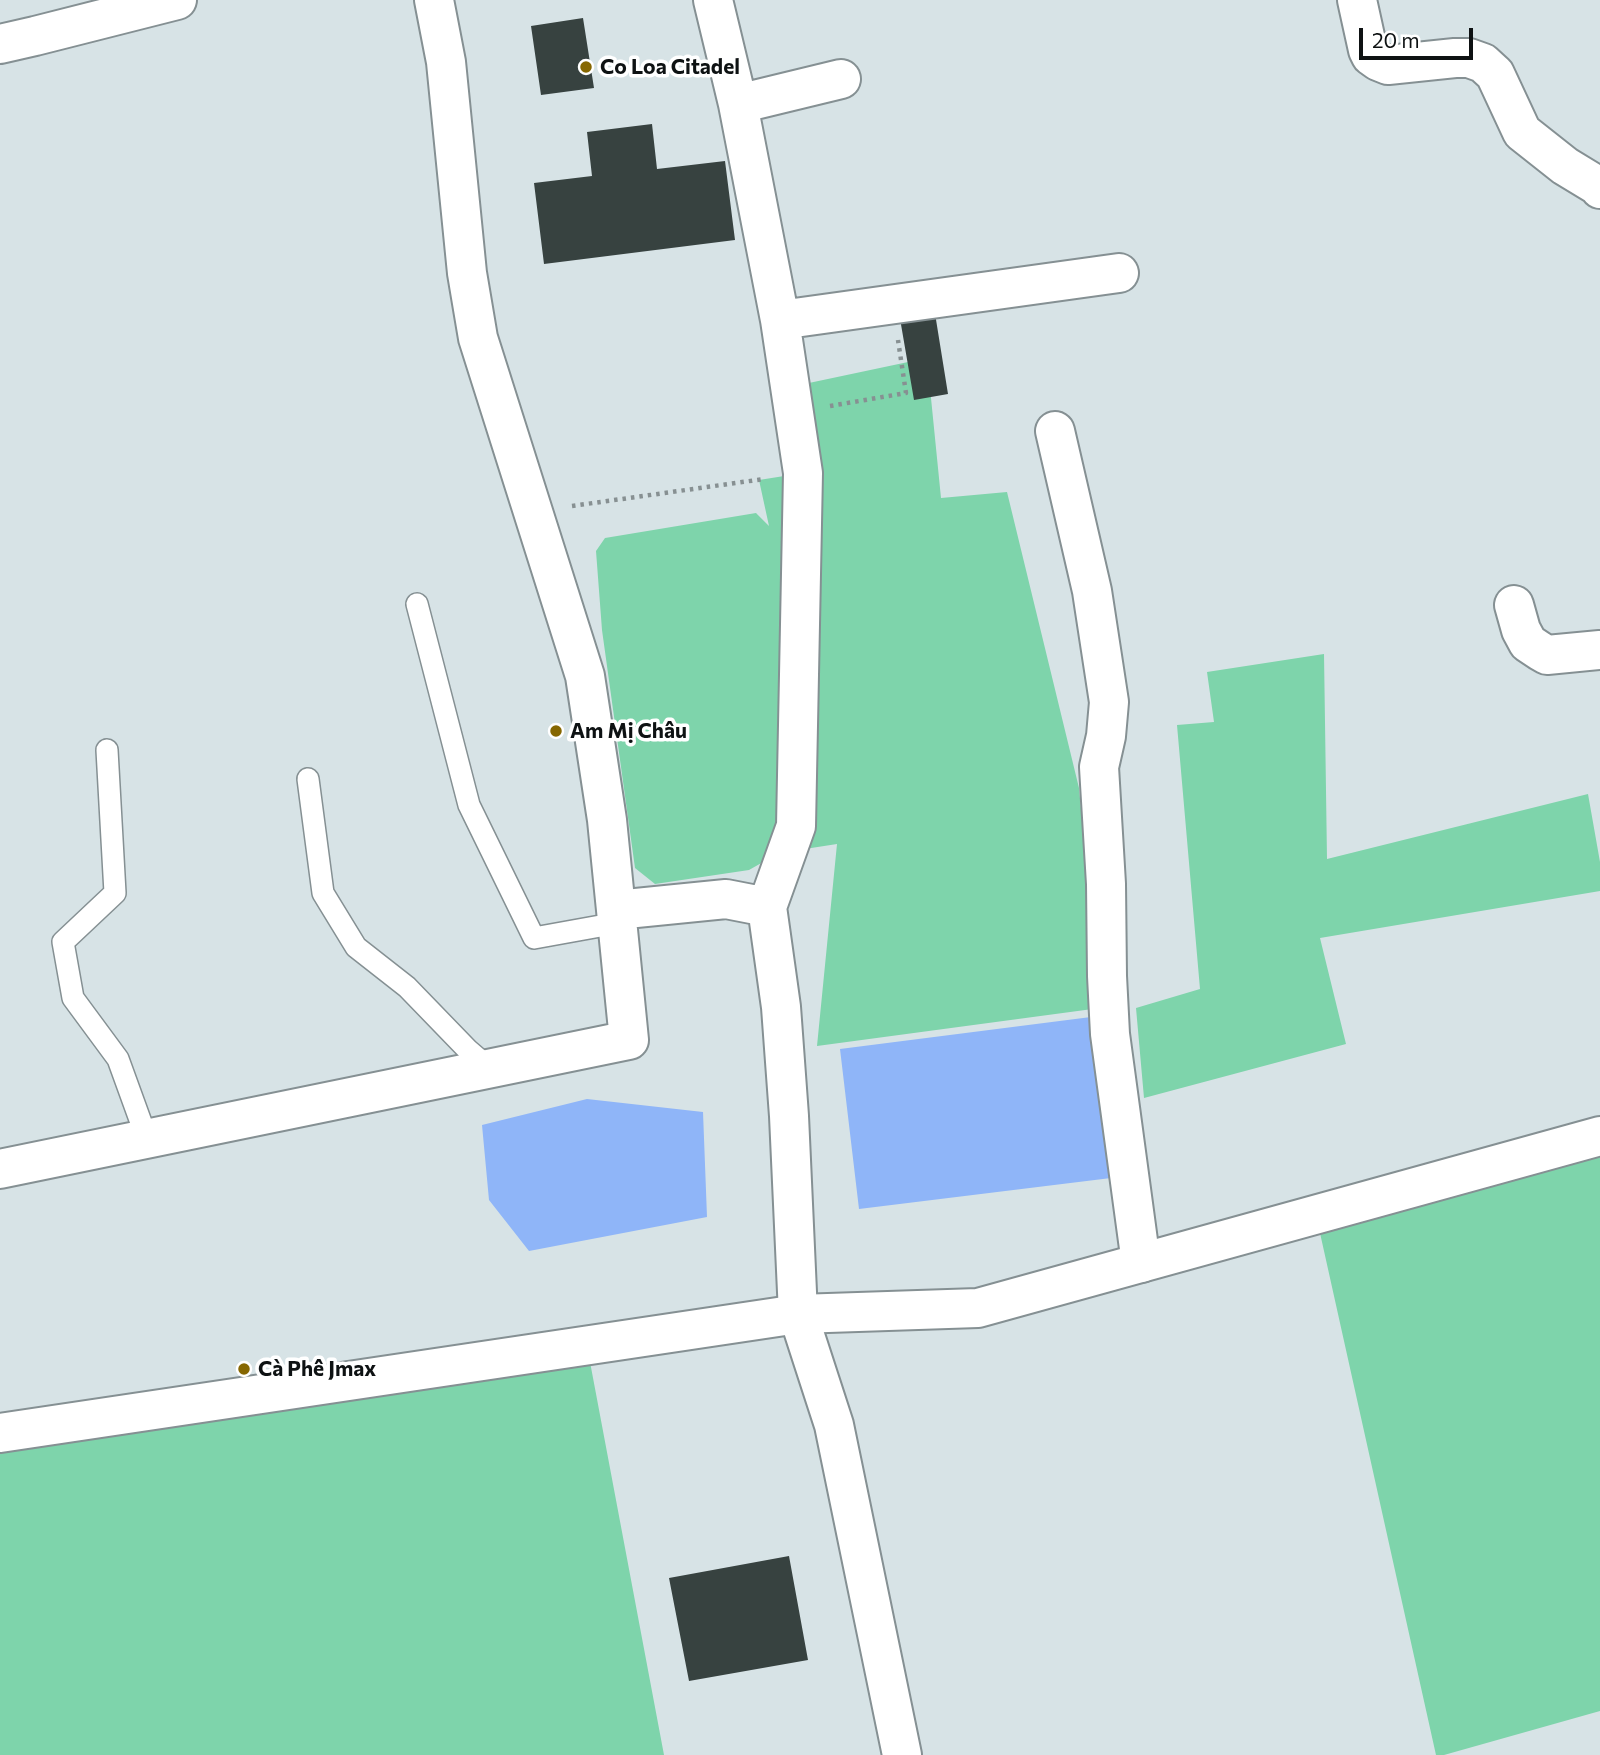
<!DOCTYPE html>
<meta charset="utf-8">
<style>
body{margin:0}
#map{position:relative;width:1600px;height:1755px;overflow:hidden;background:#d7e3e6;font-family:Commissioner,sans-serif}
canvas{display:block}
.scale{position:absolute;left:1359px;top:28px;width:114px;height:32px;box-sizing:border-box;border:4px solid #0e1213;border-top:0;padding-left:9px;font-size:21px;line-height:24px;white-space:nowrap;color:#0e1213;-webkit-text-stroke:5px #fff;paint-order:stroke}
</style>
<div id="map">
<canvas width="1600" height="1755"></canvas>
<div class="scale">20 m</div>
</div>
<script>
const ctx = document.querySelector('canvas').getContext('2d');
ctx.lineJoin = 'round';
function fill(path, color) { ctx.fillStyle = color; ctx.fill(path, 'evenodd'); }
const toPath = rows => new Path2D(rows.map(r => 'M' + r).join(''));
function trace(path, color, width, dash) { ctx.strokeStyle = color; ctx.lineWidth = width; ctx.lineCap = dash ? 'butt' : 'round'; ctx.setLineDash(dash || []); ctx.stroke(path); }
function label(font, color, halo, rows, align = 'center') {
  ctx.font = font + ' Commissioner,sans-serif'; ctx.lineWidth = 7; ctx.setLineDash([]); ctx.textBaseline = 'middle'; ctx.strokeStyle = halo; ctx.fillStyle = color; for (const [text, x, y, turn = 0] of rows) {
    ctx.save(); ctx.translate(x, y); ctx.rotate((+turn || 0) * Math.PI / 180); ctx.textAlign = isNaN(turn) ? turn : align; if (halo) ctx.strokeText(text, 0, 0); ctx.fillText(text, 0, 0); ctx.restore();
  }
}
const green = toPath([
 [927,358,941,498,1007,492,1079,788,1100,1008,817,1046,837,844,779,853,749,870,655,884,635,868,602,630,596,551,605,538,756,513,769,526,759,480,803,473,790,387],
 [779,640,780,641,796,825,792,816],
 [1324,654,1327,859,1588,794,1600,862,1600,891,1320,938,1346,1044,1144,1098,1136,1008,1200,989,1177,725,1214,722,1207,672],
 [1600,1140,1600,1711,1444,1755,1436,1755,1316,1215],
 [587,1346,664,1755,0,1755,0,1433]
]);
const water = toPath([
 [1091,1017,1111,1178,859,1209,840,1049],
 [587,1099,703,1112,707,1217,529,1251,489,1200,482,1125]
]);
const building = toPath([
 [583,18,594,88,541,95,531,26],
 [652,124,657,169,725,161,735,240,544,264,534,183,592,176,587,132],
 [933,301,948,394,914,400,898,307],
 [789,1556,808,1660,689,1681,669,1578]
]);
const path = toPath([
 [830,406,906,393,898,340],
 [572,506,764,479]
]);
const service = toPath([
 [417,604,469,805,534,938,617,923],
 [107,750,115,893,63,942,73,998,118,1059,147,1139],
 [308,779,323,893,356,947,407,987,468,1050,489,1068]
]);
const minor = toPath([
 [713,0,738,104,780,320,803,473,796,826,767,907,781,1007,789,1116,798,1314,834,1425,902,1755],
 [1357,0,1368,50,1371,56,1378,61,1388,65,1455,58,1469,58,1483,63,1495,74,1522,132,1565,166,1598,186,1600,189],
 [0,44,35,36,177,0],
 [738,104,841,79],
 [780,320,1119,273],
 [1055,431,1092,591,1109,702,1106,736,1099,767,1106,884,1107,976,1110,1034,1141,1263],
 [1514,605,1521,630,1528,643,1540,651,1547,655,1600,650],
 [616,910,726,899,767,907],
 [0,1169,629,1040,607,820,585,676,478,338,467,273,446,62,434,0]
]);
const tertiary = toPath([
 [0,1433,798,1314,978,1308,1600,1136]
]);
const markers = [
 [586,67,7,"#866701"],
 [556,731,7,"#866701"],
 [244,1369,7,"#866701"]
];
const poiNames = [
 ["Co Loa Citadel",600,67],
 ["Am Mị Châu",570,731],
 ["Cà Phê Jmax",258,1369]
];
fill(green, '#7ed4ab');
fill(water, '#8fb5f8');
fill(building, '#374240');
trace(service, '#859093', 24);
trace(minor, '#859093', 42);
trace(tertiary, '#859093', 42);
trace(path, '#879092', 4.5, [3.5, 5]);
trace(service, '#fff', 21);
trace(minor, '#fff', 38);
trace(tertiary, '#fff', 38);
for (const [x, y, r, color] of markers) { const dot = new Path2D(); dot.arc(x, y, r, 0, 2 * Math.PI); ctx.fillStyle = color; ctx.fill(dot); trace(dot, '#fff', 2.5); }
label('bold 21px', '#0e1213', '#fff', poiNames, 'left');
</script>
